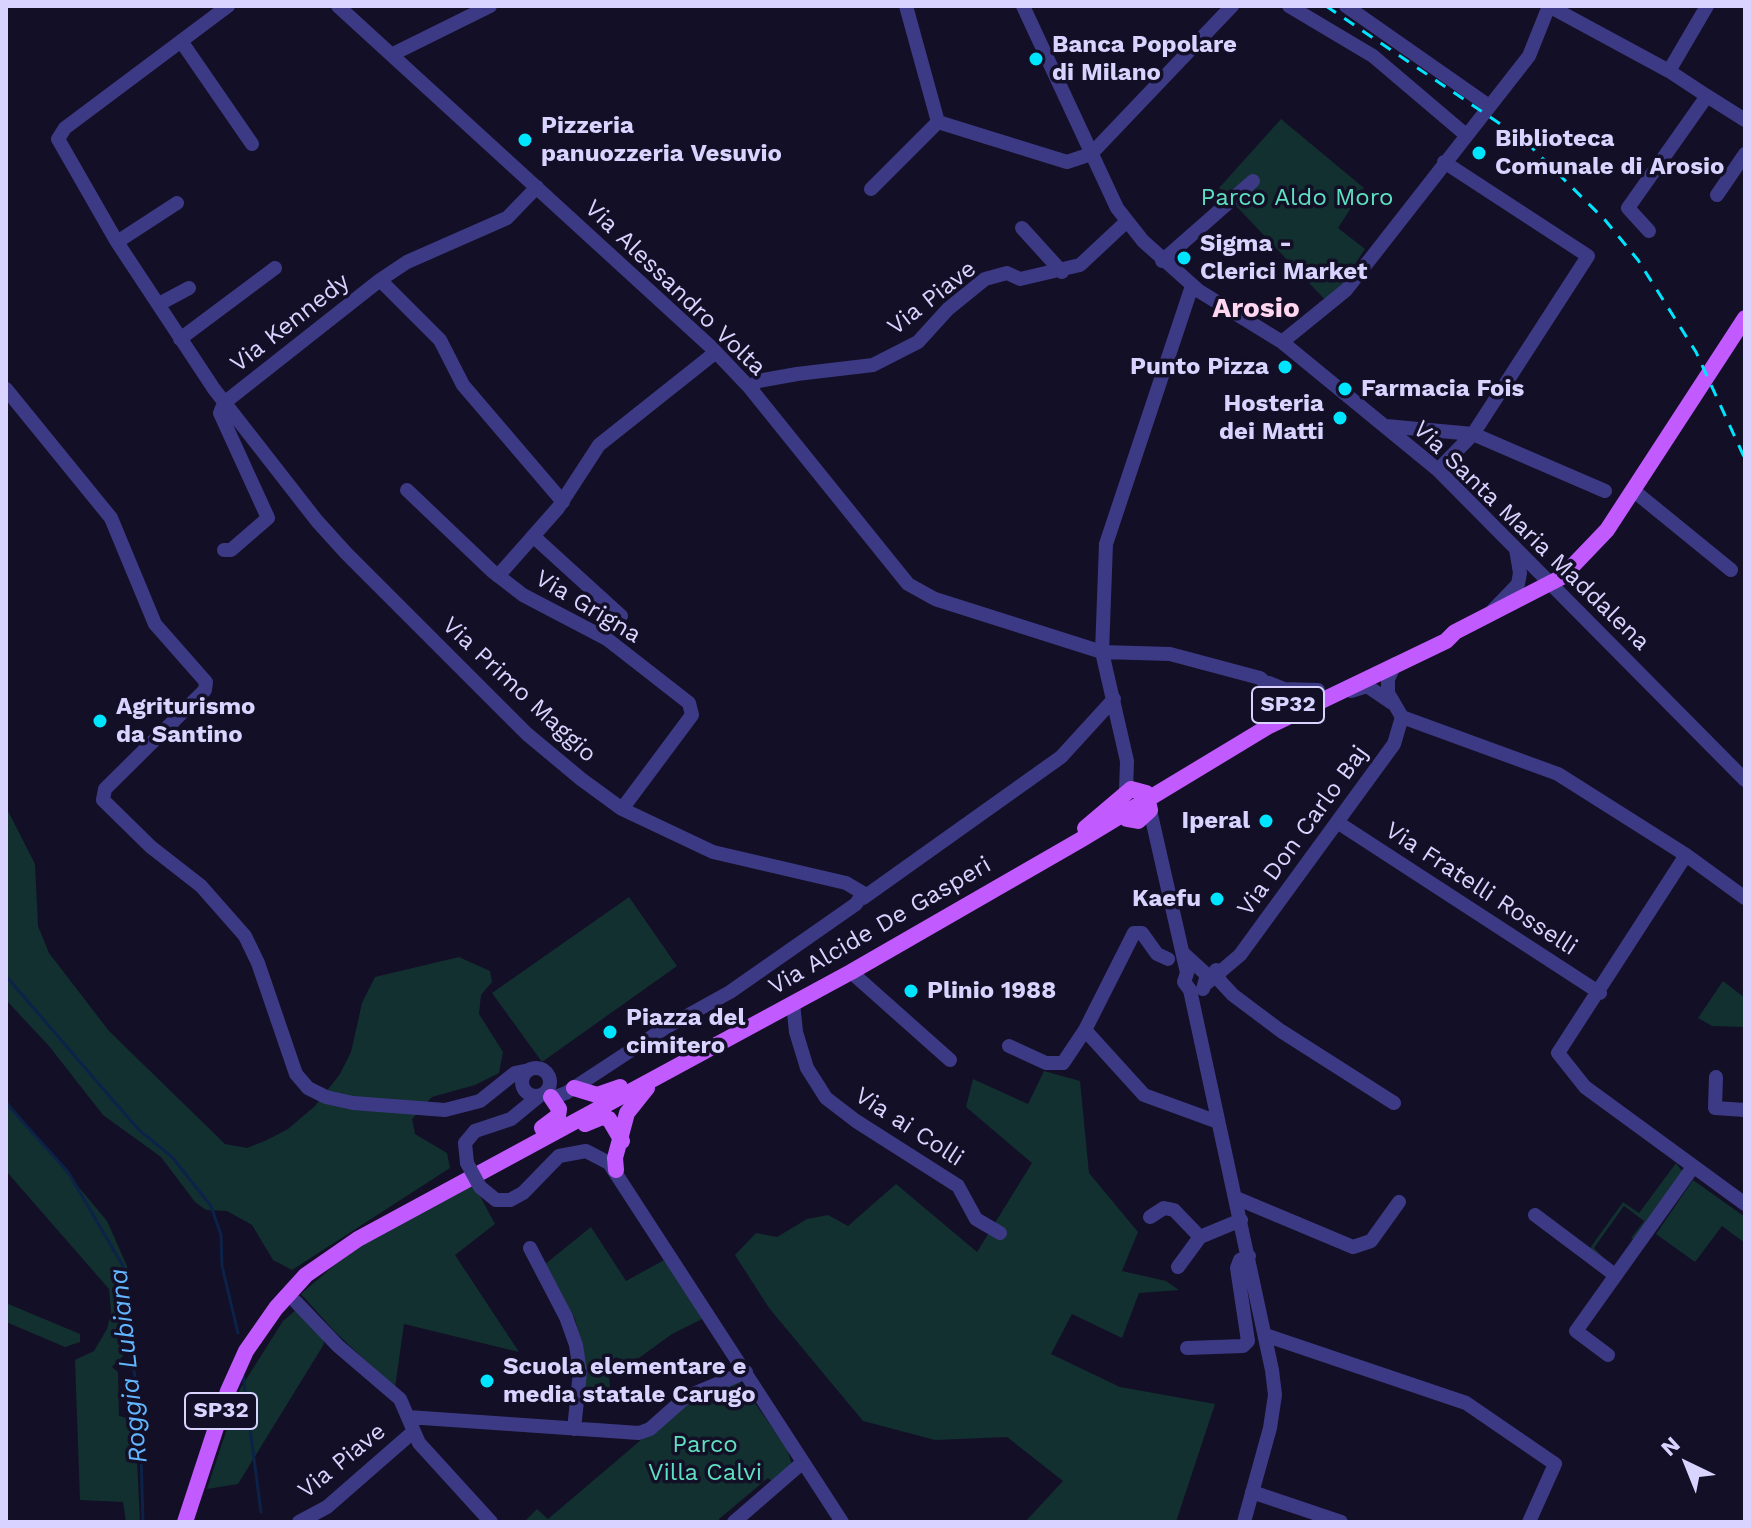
<!DOCTYPE html>
<style>
body{margin:0}
#map{position:relative;width:1751px;height:1528px;overflow:hidden;background:#130f26;font-family:"Work Sans",sans-serif}
canvas{display:block}
.frame{position:absolute;inset:0;border:8px solid #d9d4ff;pointer-events:none}
.north{position:absolute;left:1647px;top:1424px;width:80px;height:80px;-webkit-text-stroke:6px #130f26;paint-order:stroke;rotate:317deg;font-size:22px;font-weight:700;line-height:32px;text-align:center;color:#d9d4ff}
.north::after{content:'';display:block;margin:auto;width:28px;height:36px;background:#d9d4ff;clip-path:polygon(50% 0,100% 100%,50% 72%,0 100%)}
</style>
<div id="map">
<canvas width="1751" height="1528"></canvas>
<div class="frame"></div>
<div class="north">N</div>
</div>
<script>
const ctx = document.querySelector('canvas').getContext('2d');
ctx.lineJoin = 'round';
function fill(path, color) { ctx.fillStyle = color; ctx.fill(path, 'evenodd'); }
const toPath = rows => new Path2D(rows.map(r => 'M' + r).join(''));
function trace(path, color, width, dash) { ctx.strokeStyle = color; ctx.lineWidth = width; ctx.lineCap = dash ? 'butt' : 'round'; ctx.setLineDash(dash || []); ctx.stroke(path); }
function label(font, color, halo, rows, align = 'center') {
  ctx.font = font + ' "Work Sans",sans-serif'; ctx.lineWidth = 7; ctx.setLineDash([]); ctx.textBaseline = 'middle'; ctx.strokeStyle = halo; ctx.fillStyle = color; for (const [text, x, y, turn = 0] of rows) {
    ctx.save(); ctx.translate(x, y); ctx.rotate((+turn || 0) * Math.PI / 180); ctx.textAlign = isNaN(turn) ? turn : align; if (halo) ctx.strokeText(text, 0, 0); ctx.fillText(text, 0, 0); ctx.restore();
  }
}
const green = toPath([
 [1281,119,1364,188,1338,228,1365,249,1329,304,1219,188],
 [6,807,35,864,38,926,49,953,109,1031,225,1144,247,1148,267,1140,288,1129,315,1106,340,1074,351,1052,362,1003,375,977,459,957,490,971,492,982,481,995,479,1014,503,1052,499,1073,475,1085,432,1097,412,1119,415,1134,447,1153,450,1168,292,1270,273,1260,252,1225,227,1211,206,1210,195,1202,161,1157,103,1115,49,1046,6,1000],
 [629,897,677,966,542,1062,492,993],
 [1723,981,1745,998,1745,1027,1712,1026,1698,1018],
 [1044,1071,1080,1081,1089,1173,1138,1232,1122,1271,1166,1281,1179,1290,1139,1293,1122,1338,1072,1314,1051,1354,1120,1387,1215,1404,1176,1522,1025,1522,1063,1481,1007,1437,935,1440,863,1421,769,1308,735,1255,756,1233,777,1237,807,1219,828,1215,848,1226,896,1184,977,1252,1032,1163,966,1107,973,1079,1028,1104],
 [6,1100,107,1221,127,1266,128,1280,119,1323,123,1356,112,1367,118,1372,119,1416,135,1420,140,1522,126,1522,123,1502,80,1500,75,1360,94,1351,107,1329,111,1312,109,1289,6,1171],
 [1676,1163,1683,1172,1634,1240,1631,1238,1644,1221,1624,1206,1594,1248,1608,1262,1590,1248,1623,1202,1639,1213],
 [1693,1180,1745,1217,1745,1243,1722,1226,1695,1262,1656,1234],
 [473,1183,495,1224,455,1255,519,1352,404,1324,395,1388,335,1332,301,1294,355,1247],
 [591,1227,626,1281,664,1260,704,1318,672,1334,639,1358,623,1361,616,1357,607,1364,612,1399,582,1396,582,1344,575,1319,544,1265],
 [6,1303,80,1334,80,1342,65,1347,6,1322],
 [297,1309,323,1336,324,1344,238,1484,207,1489,240,1389,283,1321],
 [739,1381,787,1448,792,1465,773,1482,768,1478,719,1519,720,1522,524,1522,537,1509,548,1519,688,1400]
]);
const stream = toPath([
 [6,976,111,1098,139,1130,172,1157,211,1206,221,1235,222,1266,238,1333],
 [6,1103,68,1172,123,1266,121,1314,134,1370,140,1418,143,1522],
 [243,1375,261,1512]
]);
const minor = toPath([
 [228,6,65,128,58,139,117,242,214,389,317,521,346,553,527,734,581,779,622,809,713,852,846,883,863,893,856,904,730,992,665,1028,566,1093,555,1097,545,1094],
 [338,6,712,348,750,388,908,584,935,599,1102,652,1170,654,1260,678,1273,690,1274,712],
 [906,6,938,122],
 [1023,6,1117,208,1143,241,1199,291,1282,342,1438,470,1745,780],
 [1289,6,1373,56,1466,135],
 [1346,6,1489,106],
 [1549,6,1669,71,1707,96,1628,208,1649,231],
 [181,41,252,144],
 [393,54,490,6],
 [1669,71,1707,6],
 [1707,96,1745,120],
 [871,189,938,122,1067,162,1091,154,1232,6],
 [1717,195,1745,154],
 [1022,228,1062,272],
 [117,242,177,203],
 [1162,261,1253,181],
 [380,280,440,340,463,385,563,502],
 [159,304,189,288],
 [180,339,275,268],
 [1282,342,1346,290,1529,56,1549,6],
 [750,388,758,381,797,374,873,365,918,342,948,309,985,279,1007,273,1020,279,1080,265,1126,222],
 [6,389,111,518,155,624,206,682,205,690,105,789,103,800,151,847,201,886,245,936,258,963,296,1074,308,1088,326,1097,353,1103,445,1110,480,1101,515,1073,529,1070],
 [1386,426,1473,434,1605,491],
 [1438,470,1473,434,1588,256,1444,162],
 [407,490,492,571,523,595,607,639,689,703,692,715,622,809],
 [1634,491,1731,570],
 [533,536,621,616],
 [224,550,231,550,268,518,220,413,224,403,380,280,407,262,507,218,537,187],
 [498,576,558,508,599,445,716,352],
 [1493,610,1518,584,1520,573,1516,549],
 [1395,664,1388,679,1388,693,1402,717,1558,774,1686,855],
 [1269,683,1284,689,1318,690],
 [1351,691,1367,686,1392,703],
 [1126,791,1127,761,1102,652,1106,544,1192,286],
 [1150,810,1187,973,1184,982,1190,990,1272,1370,1275,1395,1270,1428,1244,1522],
 [1337,822,1600,993],
 [863,898,1061,757,1114,699],
 [1745,898,1686,855,1558,1053,1585,1087,1745,1204],
 [1184,954,1207,975,1203,989],
 [1168,959,1157,954,1142,933,1134,933,1085,1030,1144,1095,1218,1122],
 [1216,970,1220,981,1233,995,1281,1031,1394,1103],
 [851,972,950,1060],
 [1207,983,1240,955,1394,744,1402,717],
 [793,1003,796,1032,807,1068,826,1098,856,1121,958,1186,976,1219,1000,1233],
 [1009,1046,1046,1063,1063,1063,1085,1030],
 '522 1082a14 14 0 1 1 28 0a14 14 0 1 1-28 0Z',
 [1716,1077,1715,1108,1745,1110],
 [467,1163,465,1143,475,1131,511,1119,539,1096],
 [480,1187,496,1200,510,1200,523,1193,559,1156,586,1151,609,1163,842,1522],
 [1236,1198,1353,1247,1371,1241,1399,1202],
 [1535,1215,1615,1275],
 [1150,1217,1164,1208,1174,1210,1200,1237],
 [530,1248,566,1317,576,1345,580,1372,574,1429],
 [1178,1267,1200,1237,1241,1220],
 [296,1302,338,1346,400,1399,419,1443,491,1522],
 [1265,1335,1466,1403,1555,1464,1529,1522],
 [1187,1348,1243,1346,1248,1341,1237,1268,1240,1260,1249,1256],
 [1608,1355,1576,1331,1693,1167],
 [408,1417,639,1433,650,1429,686,1397,746,1372],
 [1252,1492,1341,1522],
 [299,1522,327,1507,413,1432],
 [734,1522,802,1463]
]);
const major = toPath([
 [1085,828,1131,789,1146,793,1150,810,1138,821,1127,819,1119,809,1119,800],
 [574,1088,597,1095,620,1087],
 [585,1124,602,1117,609,1119,622,1141],
 [542,1128,558,1116,559,1109,551,1097],
 [616,1170,615,1158,627,1113,647,1088],
 [185,1522,228,1391,246,1351,276,1308,306,1275,358,1239,851,972,1082,839,1269,726,1446,641,1455,632,1562,577,1607,530,1745,318]
]);
const rail = toPath([
 [1326,6,1524,140,1605,220,1638,260,1696,352,1745,459]
]);
const minorBridge = toPath([
 [467,1163,480,1187]
]);
const markers = [
 [1036,59,8,"#00e5ff"],
 [525,140,8,"#00e5ff"],
 [1479,153,8,"#00e5ff"],
 [1184,258,8,"#00e5ff"],
 [1285,367,8,"#00e5ff"],
 [1345,389,8,"#00e5ff"],
 [1340,418,8,"#00e5ff"],
 [100,721,8,"#00e5ff"],
 [1266,821,8,"#00e5ff"],
 [1217,899,8,"#00e5ff"],
 [911,991,8,"#00e5ff"],
 [610,1032,8,"#00e5ff"],
 [487,1381,8,"#00e5ff"]
];
const shields = [
 [1288,705,72],
 [221,1411,72]
];
const shieldNames = [
 ["SP32",1288,705],
 ["SP32",221,1411]
];
const poiNames = [
 ["Banca Popolare",1052,45],
 ["di Milano",1052,73],
 ["Pizzeria",541,126],
 ["panuozzeria Vesuvio",541,154],
 ["Biblioteca",1495,139],
 ["Comunale di Arosio",1495,167],
 ["Sigma -",1200,244],
 ["Clerici Market",1200,272],
 ["Punto Pizza",1269,367,"right"],
 ["Farmacia Fois",1361,389],
 ["Hosteria",1324,404,"right"],
 ["dei Matti",1324,432,"right"],
 ["Agriturismo",116,707],
 ["da Santino",116,735],
 ["Iperal",1250,821,"right"],
 ["Kaefu",1201,899,"right"],
 ["Plinio 1988",927,991],
 ["Piazza del",626,1018],
 ["cimitero",626,1046],
 ["Scuola elementare e",503,1367],
 ["media statale Carugo",503,1395]
];
const parkNames = [
 ["Parco Aldo Moro",1297,198],
 ["Parco",705,1445],
 ["Villa Calvi",705,1473]
];
const streetNames = [
 ["Via Alessandro Volta",675,288,44],
 ["Via Piave",932,298,-38],
 ["Via Kennedy",290,323,-38],
 ["Via Santa Maria Maddalena",1531,536,44],
 ["Via Grigna",588,607,31],
 ["Via Primo Maggio",519,690,43],
 ["Via Don Carlo Baj",1303,831,-54],
 ["Via Fratelli Rosselli",1481,889,33],
 ["Via Alcide De Gasperi",880,926,-30],
 ["Via ai Colli",909,1127,33],
 ["Via Piave",342,1461,-39]
];
const waterNames = [
 ["Roggia Lubiana",129,1366,-96]
];
const quarterNames = [
 ["Arosio",1256,309]
];
fill(green, '#12302f');
trace(stream, '#0c2248', 3);
trace(minor, '#3d3a85', 14);
trace(major, '#c25bff', 16);
trace(rail, '#00e5ff', 3, [12, 10]);
trace(minorBridge, '#3d3a85', 14);
for (const [x, y, r, color] of markers) { const dot = new Path2D(); dot.arc(x, y, r, 0, 2 * Math.PI); ctx.fillStyle = color; ctx.fill(dot); trace(dot, '#130f26', 3); }
for (const [x, y, w] of shields) { const box = new Path2D(); box.roundRect(x - w / 2, y - 18, w, 36, 6); ctx.fillStyle = '#130f26'; ctx.fill(box); trace(box, '#d9d4ff', 2); }
label('bold 22px', '#d9d4ff', null, shieldNames);
label('bold 24px', '#d9d4ff', '#130f26', poiNames, 'left');
label('24px', '#5fe0c0', '#130f26', parkNames);
label('24px', '#d9d4ff', '#130f26', streetNames);
label('italic 26px', '#62b6ff', '#130f26', waterNames);
label('bold 28px', '#ffd6f0', '#130f26', quarterNames);
</script>
